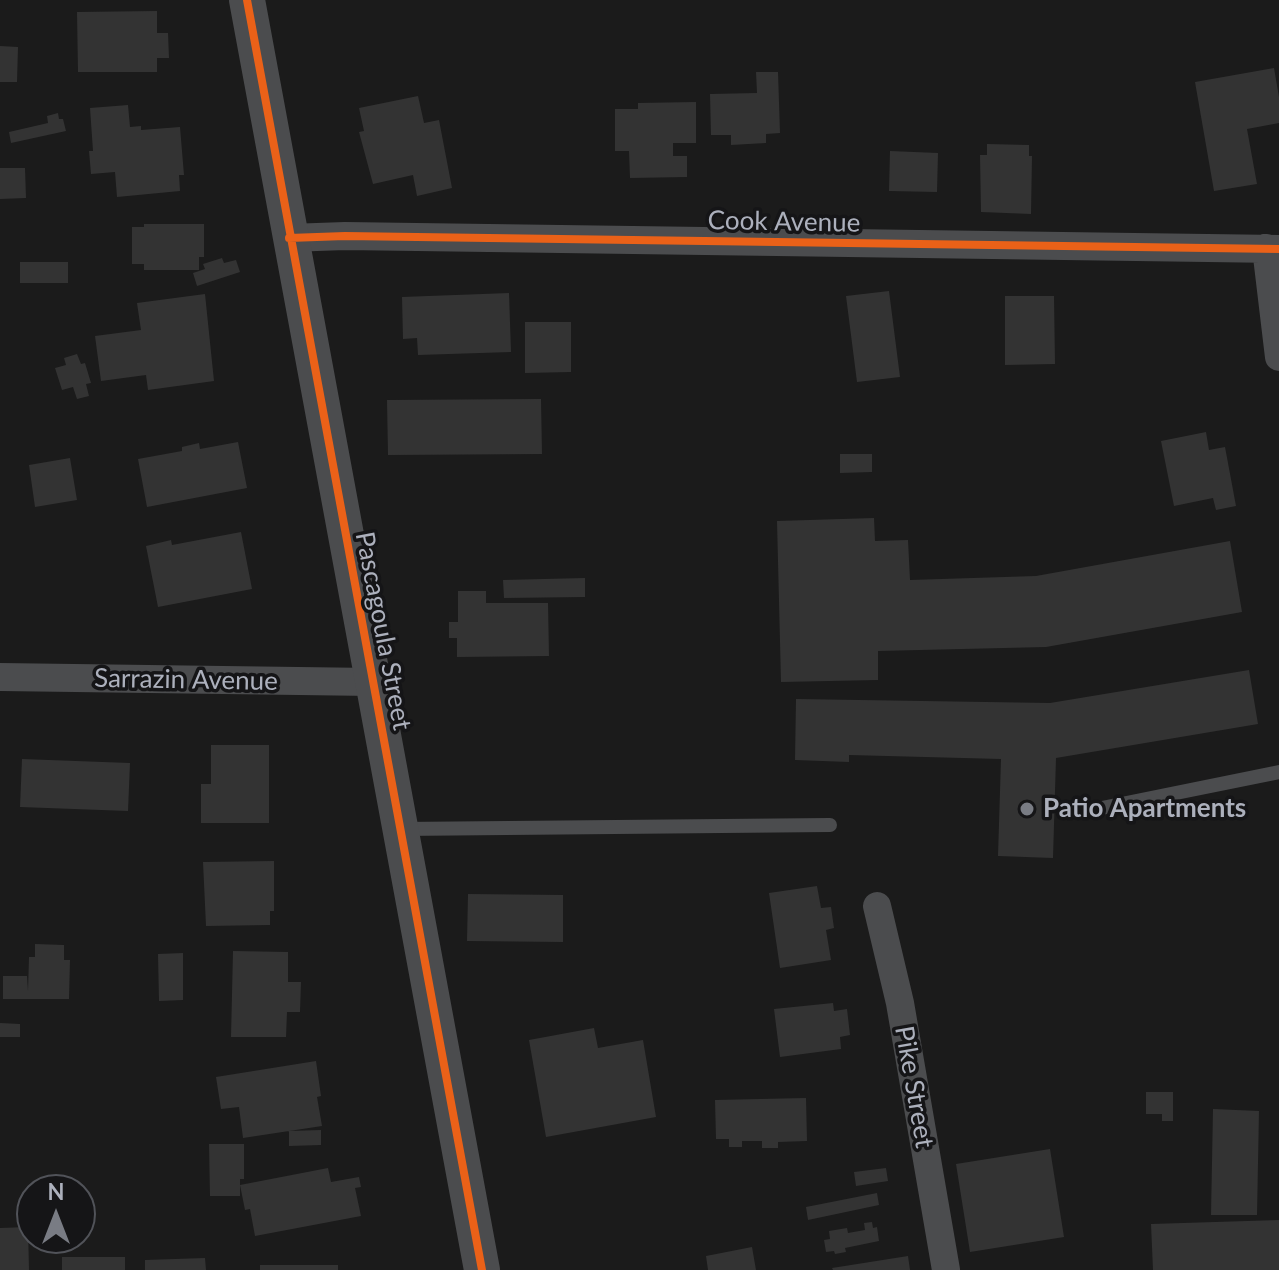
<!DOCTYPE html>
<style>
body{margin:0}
#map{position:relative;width:1279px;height:1270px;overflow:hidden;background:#1b1b1b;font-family:Lato,sans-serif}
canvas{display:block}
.north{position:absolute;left:16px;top:1174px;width:80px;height:80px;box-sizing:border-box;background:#151517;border:2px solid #515359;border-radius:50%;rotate:0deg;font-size:22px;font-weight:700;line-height:32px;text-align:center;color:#acb0bc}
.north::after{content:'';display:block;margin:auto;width:28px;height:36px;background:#797c84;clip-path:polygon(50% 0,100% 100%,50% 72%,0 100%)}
</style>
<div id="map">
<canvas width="1279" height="1270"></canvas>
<div class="north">N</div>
</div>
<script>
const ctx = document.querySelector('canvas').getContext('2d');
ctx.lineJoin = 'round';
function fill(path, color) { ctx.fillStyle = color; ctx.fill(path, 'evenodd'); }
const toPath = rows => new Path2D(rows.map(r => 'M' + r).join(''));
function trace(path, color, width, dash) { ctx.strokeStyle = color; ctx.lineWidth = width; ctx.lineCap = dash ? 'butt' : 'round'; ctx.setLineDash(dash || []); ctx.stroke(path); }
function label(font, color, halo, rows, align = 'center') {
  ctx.font = font + ' Lato,sans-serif'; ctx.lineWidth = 7; ctx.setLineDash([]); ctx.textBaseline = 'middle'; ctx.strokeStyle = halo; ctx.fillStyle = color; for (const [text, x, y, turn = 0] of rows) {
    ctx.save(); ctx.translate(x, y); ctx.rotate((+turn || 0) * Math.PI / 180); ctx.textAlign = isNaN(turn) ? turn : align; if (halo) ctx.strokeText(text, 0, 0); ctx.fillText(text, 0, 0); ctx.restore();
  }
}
const building = toPath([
 [157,11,157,33,168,33,169,58,157,58,157,72,78,72,77,12],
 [0,46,18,47,17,82,0,82],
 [1274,68,1279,97,1279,123,1247,129,1257,184,1214,191,1195,82],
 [756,72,778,72,780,133,766,134,766,143,731,145,731,135,711,135,710,94,757,93],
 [418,96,424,123,439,120,452,188,417,196,413,175,373,184,359,132,364,131,359,108],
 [696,102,696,143,673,143,673,156,687,156,687,177,630,178,629,151,615,151,615,109,638,109,638,103],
 [128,105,130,127,141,126,141,130,180,127,184,175,179,175,180,191,117,197,115,172,91,174,89,151,93,151,90,108],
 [58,113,59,119,63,119,66,131,11,143,9,132,48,123,47,116],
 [987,144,1029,145,1029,156,1032,156,1031,214,981,212,980,155,987,155],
 [890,151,938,153,937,192,889,191],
 [0,168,25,168,26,198,0,199],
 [144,224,204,224,204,257,199,257,199,270,144,270,144,264,132,264,132,227,144,227],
 [222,258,224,263,236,260,240,272,197,286,193,273,205,269,203,264],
 [20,262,68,262,68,283,20,283],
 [889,291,900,377,857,382,846,296],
 [509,293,511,352,418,355,417,338,403,339,402,297],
 [205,294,214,381,148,390,146,375,101,381,95,336,141,330,137,303],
 [1005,296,1054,296,1055,364,1005,365],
 [525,322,571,322,571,372,525,373],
 [77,354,81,364,85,363,91,383,86,384,89,396,77,399,73,387,62,390,55,368,66,365,64,358],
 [541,399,542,454,388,455,387,400],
 [1206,432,1209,450,1225,447,1236,506,1216,510,1213,498,1174,506,1161,441],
 [238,442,247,488,147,507,138,459,182,451,182,447,199,443,200,449],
 [840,454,872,454,872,472,840,473],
 [70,458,77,500,35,507,29,465],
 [874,518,875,541,908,540,910,580,1036,576,1230,541,1242,612,1046,647,878,651,878,680,781,682,777,521],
 [241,532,252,589,158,607,146,546,171,540,172,545],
 [585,578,585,597,504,598,503,580],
 [458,591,486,591,486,603,548,603,549,656,457,657,457,638,449,638,449,622,458,622],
 [1249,670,1258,724,1056,758,1053,858,998,856,1001,759,849,755,849,762,795,760,796,699,1050,703],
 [211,745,269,745,269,823,201,823,201,784,211,784],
 [22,759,130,763,128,811,20,807],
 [274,861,274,911,270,911,270,925,206,926,203,862],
 [817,886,821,908,831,907,834,928,826,930,831,960,780,968,769,893],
 [468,894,563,895,563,942,467,941],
 [35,944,64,945,64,960,70,960,69,999,3,999,3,976,27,976,28,991,29,957,35,957],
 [233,951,288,952,288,982,301,982,300,1012,287,1012,286,1037,231,1037],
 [183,953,183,1000,159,1001,158,954],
 [833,1003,834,1011,847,1009,850,1035,840,1037,841,1049,780,1057,774,1009],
 [0,1023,20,1024,20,1037,0,1037],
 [594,1028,598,1048,643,1040,656,1117,546,1137,529,1040],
 [316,1061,321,1096,317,1097,322,1126,243,1138,239,1107,221,1109,216,1077],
 [1146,1092,1173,1092,1173,1121,1162,1121,1162,1114,1146,1114],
 [806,1098,807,1141,778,1142,778,1148,762,1148,762,1141,742,1141,742,1147,729,1147,729,1139,716,1139,715,1100],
 [1213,1109,1259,1111,1257,1215,1211,1215],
 [321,1130,321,1145,289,1146,289,1131],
 [209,1144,244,1144,244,1179,240,1179,240,1196,210,1196],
 [1050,1149,1064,1237,970,1252,956,1164],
 [328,1168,331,1182,359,1177,361,1187,355,1188,361,1216,255,1236,250,1209,245,1210,240,1185],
 [886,1168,888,1181,856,1186,854,1172],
 [877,1193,879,1205,808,1220,806,1207],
 [1279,1220,1279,1270,1153,1270,1151,1224],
 [872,1222,873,1228,877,1227,879,1241,845,1248,846,1252,835,1254,834,1251,826,1252,824,1240,830,1239,829,1231,847,1228,848,1233,865,1230,864,1223],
 [28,1227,29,1270,0,1270,0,1228],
 [752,1247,756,1270,708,1270,706,1256],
 [908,1256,910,1270,833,1270,832,1268],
 [62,1257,125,1257,125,1270,62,1270],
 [205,1258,206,1270,145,1270,145,1260],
 [260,1265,338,1265,338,1270,260,1270]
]);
const service = toPath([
 [1087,811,1279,772],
 [400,829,830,825]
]);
const minor = toPath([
 [289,238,345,236,1279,249],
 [1266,248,1279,357],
 [0,677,373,682],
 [877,906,900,1003,946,1270]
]);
const tertiary = toPath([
 [247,0,482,1270]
]);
const cycleway = toPath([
 [247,0,482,1270],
 [289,238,345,236,1279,249]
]);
const markers = [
 [1027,809,8,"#797c84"]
];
const streetNames = [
 ["Cook Avenue",784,222,1],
 ["Pascagoula Street",383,631,79],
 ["Sarrazin Avenue",186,680,1],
 ["Pike Street",914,1087,80]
];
const poiNames = [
 ["Patio Apartments",1043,809]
];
fill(building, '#333');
trace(service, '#4b4c4e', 14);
trace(minor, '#4b4c4e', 28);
trace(tertiary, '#4b4c4e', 36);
trace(cycleway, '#ea6118', 8);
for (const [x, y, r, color] of markers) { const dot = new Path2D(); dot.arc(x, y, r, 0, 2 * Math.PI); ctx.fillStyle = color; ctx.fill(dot); trace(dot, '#151517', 3); }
label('26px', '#acb0bc', '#151517', streetNames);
label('bold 26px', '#acb0bc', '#151517', poiNames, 'left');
</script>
